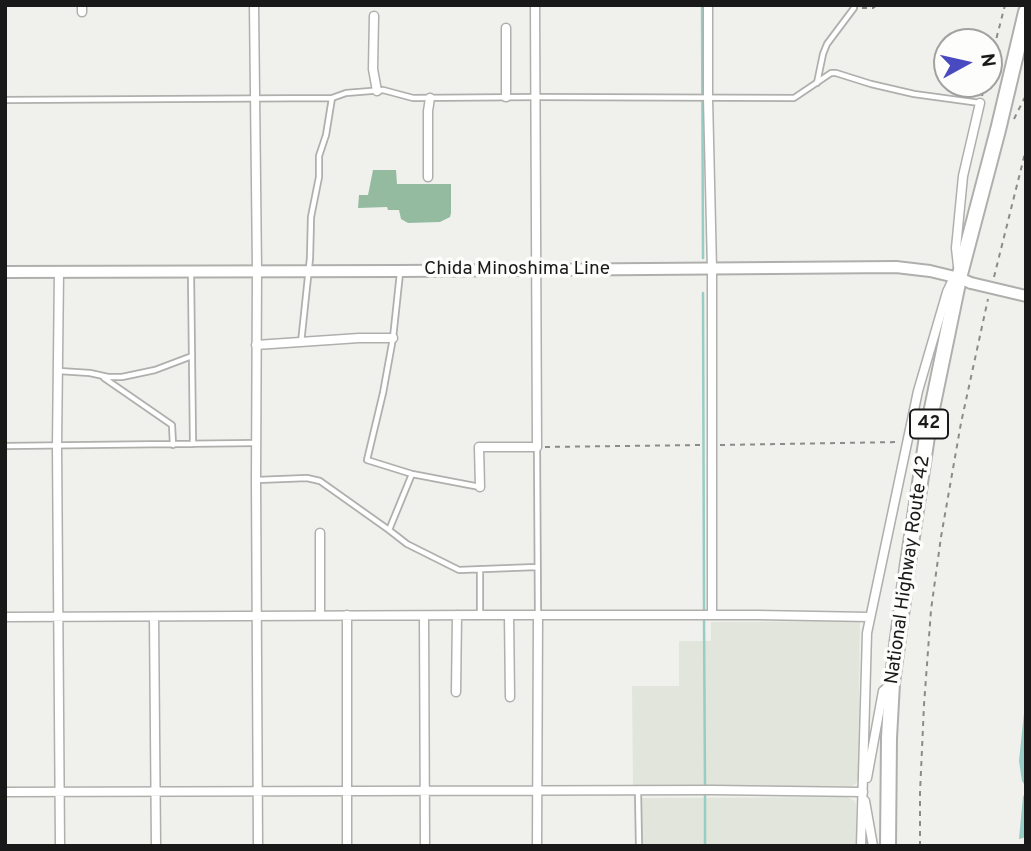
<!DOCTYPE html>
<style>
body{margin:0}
#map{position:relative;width:1031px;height:851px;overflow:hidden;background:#f0f1ed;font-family:Overpass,sans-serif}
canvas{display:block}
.frame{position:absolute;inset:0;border:7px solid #181918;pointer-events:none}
.north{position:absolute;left:933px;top:28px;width:70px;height:70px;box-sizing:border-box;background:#fdfefb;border:2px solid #a1a2a0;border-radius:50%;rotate:82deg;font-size:19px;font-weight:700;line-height:28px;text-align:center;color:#181918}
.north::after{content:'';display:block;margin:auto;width:24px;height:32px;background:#494ac0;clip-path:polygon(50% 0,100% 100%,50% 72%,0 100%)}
</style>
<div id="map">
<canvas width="1031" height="851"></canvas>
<div class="frame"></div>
<div class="north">N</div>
</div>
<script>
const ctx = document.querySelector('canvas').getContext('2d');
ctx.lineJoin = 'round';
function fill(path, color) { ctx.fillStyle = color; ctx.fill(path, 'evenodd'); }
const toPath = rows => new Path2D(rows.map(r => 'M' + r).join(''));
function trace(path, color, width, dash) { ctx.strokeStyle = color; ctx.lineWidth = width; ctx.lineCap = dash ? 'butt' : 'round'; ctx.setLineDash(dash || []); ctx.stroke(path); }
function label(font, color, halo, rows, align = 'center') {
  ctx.font = font + ' Overpass,sans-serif'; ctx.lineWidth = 7; ctx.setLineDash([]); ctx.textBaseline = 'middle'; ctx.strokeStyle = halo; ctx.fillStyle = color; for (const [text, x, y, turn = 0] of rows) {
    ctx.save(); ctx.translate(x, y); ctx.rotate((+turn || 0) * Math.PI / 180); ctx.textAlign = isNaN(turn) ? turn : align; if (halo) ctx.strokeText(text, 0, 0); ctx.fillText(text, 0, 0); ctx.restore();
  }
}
const built = toPath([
 [860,621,858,778,856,784,851,786,633,787,632,686,679,686,679,641,711,641,711,622],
 [847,797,855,801,856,805,856,846,642,846,641,798]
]);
const water = toPath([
 [1026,694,1026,787,1022,781,1019,761],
 [1026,794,1026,837,1019,839,1023,796]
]);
const stream = toPath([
 [702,5,703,258],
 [703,293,704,611],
 [704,618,705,786],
 [705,793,705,846]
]);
const building = toPath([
 [373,170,396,170,397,184,451,184,451,213,450,217,440,222,408,223,401,219,399,210,388,210,387,207,358,208,359,195,368,195]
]);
const path = toPath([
 [862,8,873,8,877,5],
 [989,67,1005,5],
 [982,96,985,84],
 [1014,119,1026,95],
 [994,277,1026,149],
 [720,445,900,442],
 [545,447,704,445],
 [920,846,920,793,924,705,931,610,941,537,961,423,988,299]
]);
const lane = toPath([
 [817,83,823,54,827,44,854,8],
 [5,100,332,98,346,93,383,90,413,98,536,97,794,98,831,73,836,73,871,84,914,94,980,103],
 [191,274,193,444],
 [301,343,310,258,311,217,319,177,319,156,326,135,332,98],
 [59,371,90,373,108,377,122,377,155,370,192,356],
 [104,378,172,425,173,445],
 [5,446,255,443],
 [537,448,538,614],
 [412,474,480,487],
 [257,480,307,478,320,481,389,530,412,474,367,460,383,393,393,338,400,273],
 [389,530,407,544,459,570,536,567],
 [480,569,480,615],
 [638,791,639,846]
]);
const street = toPath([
 [82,5,82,12],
 [254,5,257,271,256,480,258,846],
 [708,5,708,98,712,269,712,615],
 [374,16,373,69,377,91],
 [506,28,506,97],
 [428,177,428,111,430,98],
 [958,266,956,248,963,176,980,103],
 [59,271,57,446,60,846],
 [256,345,359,338,393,338],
 [480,487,479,447,537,447,535,5],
 [320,533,320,615],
 [347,615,347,846],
 [509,615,510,697],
 [424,616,425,846],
 [5,617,480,615,757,615,870,617],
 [154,617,156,846],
 [456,692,457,615],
 [867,778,883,691,891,684],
 [5,792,713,790,863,792],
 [865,801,873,846],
 [537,846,538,615],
 [861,846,867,633,918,391,947,292,954,277]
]);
const secondary = toPath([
 [5,272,400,271,896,267,930,271,959,278,971,283]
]);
const highway = toPath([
 [888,846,889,738,892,683,907,570,929,423,959,278,998,130,1026,12]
]);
const secondaryBridge = toPath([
 [971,283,1026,296]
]);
const shields = [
 [929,424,38]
];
const shieldNames = [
 ["42",929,424]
];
const streetNames = [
 ["Chida Minoshima Line",517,270],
 ["National Highway Route 42",909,570,-82]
];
fill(built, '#e1e5db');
fill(water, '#97cdc5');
trace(stream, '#97cdc5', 2.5);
fill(building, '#94bba0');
trace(lane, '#afb0ad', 8);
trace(street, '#afb0ad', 11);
trace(secondary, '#afb0ad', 14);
trace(highway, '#afb0ad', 18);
trace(path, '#8b8c89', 2, [5, 5]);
trace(lane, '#fff', 4.5);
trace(street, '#fff', 8);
trace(secondary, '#fff', 10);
trace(highway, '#fff', 14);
trace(secondaryBridge, '#afb0ad', 14, []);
trace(secondaryBridge, '#fff', 10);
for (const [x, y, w] of shields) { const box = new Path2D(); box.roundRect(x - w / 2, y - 14.5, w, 29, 5); ctx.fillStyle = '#fdfefb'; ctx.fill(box); trace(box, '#181918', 2); }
label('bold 18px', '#181918', null, shieldNames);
label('19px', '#181918', '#fdfefb', streetNames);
</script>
